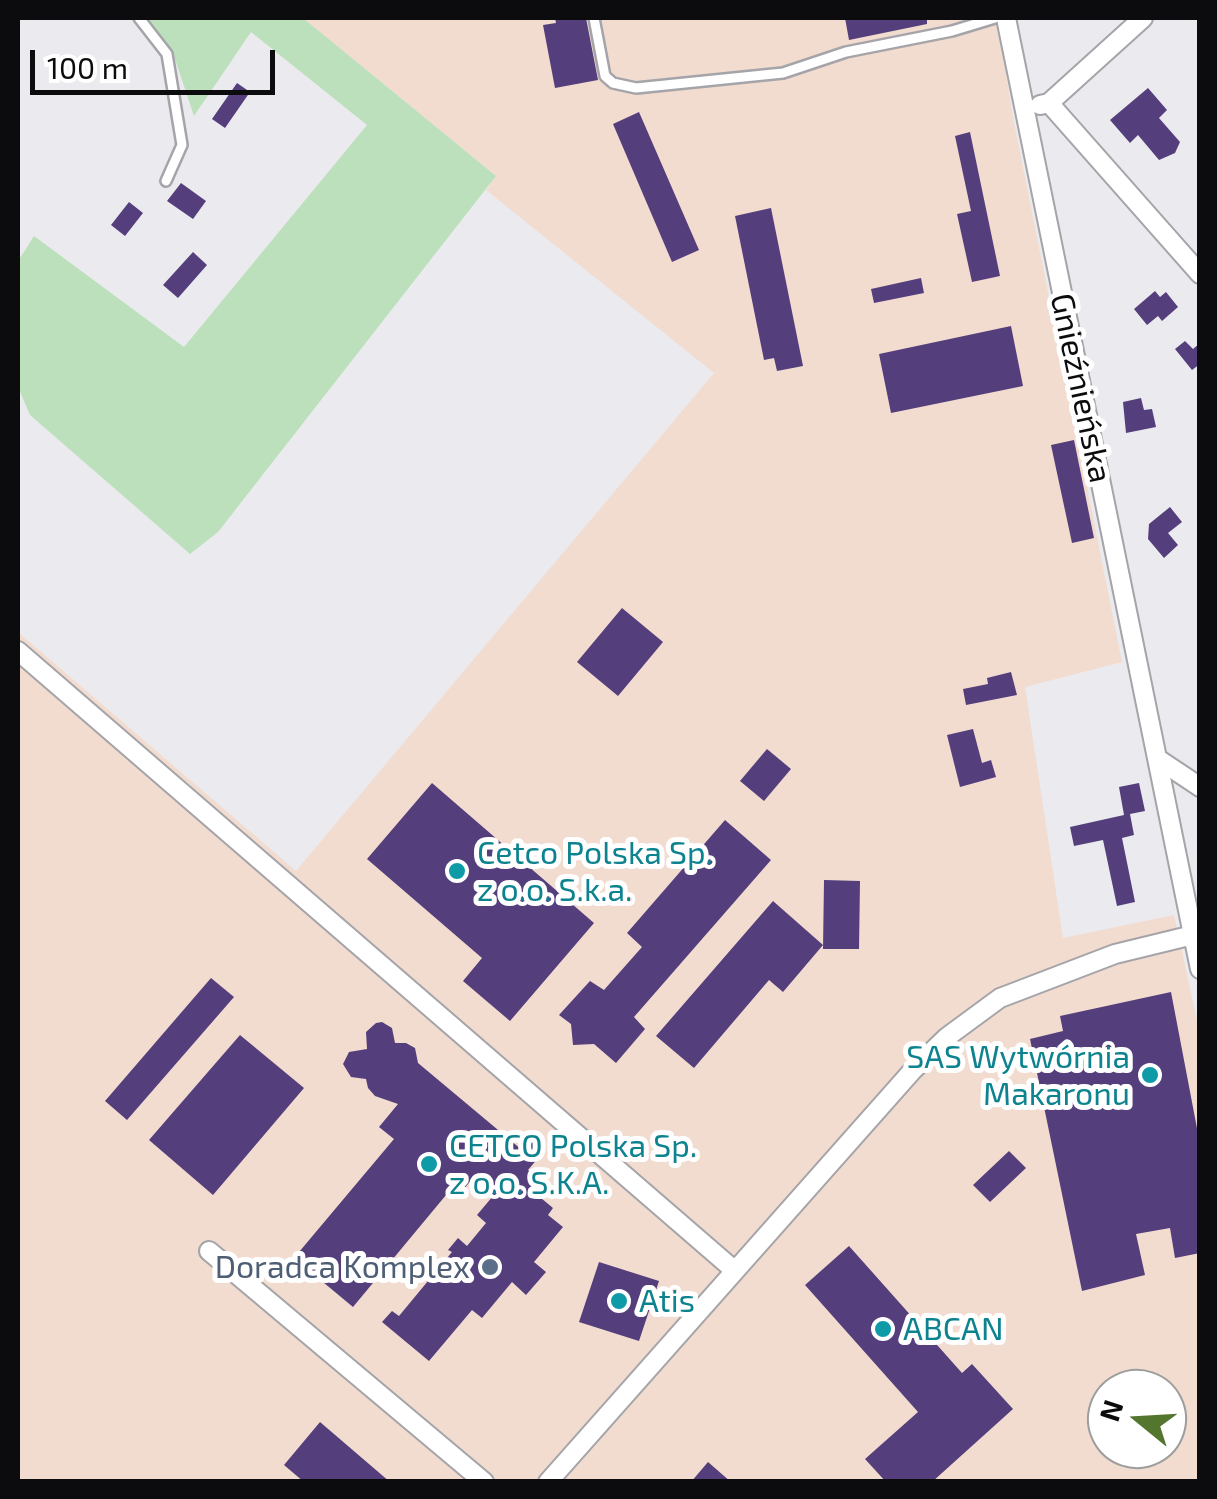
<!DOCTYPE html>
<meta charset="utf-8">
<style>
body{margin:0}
#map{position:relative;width:1217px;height:1499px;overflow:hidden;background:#ebeaef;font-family:"Exo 2",sans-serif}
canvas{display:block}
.frame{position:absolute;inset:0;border:20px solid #0c0b0d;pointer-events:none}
.north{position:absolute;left:1087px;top:1369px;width:100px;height:100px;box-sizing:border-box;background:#fff;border:2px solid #9e9d9e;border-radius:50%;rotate:288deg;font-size:28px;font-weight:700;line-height:40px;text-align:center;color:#0c0b0d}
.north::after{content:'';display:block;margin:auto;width:35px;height:45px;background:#54752d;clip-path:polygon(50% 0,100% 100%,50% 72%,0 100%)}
.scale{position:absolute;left:30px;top:50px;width:245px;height:45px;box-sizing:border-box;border:5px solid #0c0b0d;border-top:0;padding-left:12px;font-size:30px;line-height:35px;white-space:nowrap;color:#0c0b0d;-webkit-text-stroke:8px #fff;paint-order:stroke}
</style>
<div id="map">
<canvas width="1217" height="1499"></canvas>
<div class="frame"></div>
<div class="north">N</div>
<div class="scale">100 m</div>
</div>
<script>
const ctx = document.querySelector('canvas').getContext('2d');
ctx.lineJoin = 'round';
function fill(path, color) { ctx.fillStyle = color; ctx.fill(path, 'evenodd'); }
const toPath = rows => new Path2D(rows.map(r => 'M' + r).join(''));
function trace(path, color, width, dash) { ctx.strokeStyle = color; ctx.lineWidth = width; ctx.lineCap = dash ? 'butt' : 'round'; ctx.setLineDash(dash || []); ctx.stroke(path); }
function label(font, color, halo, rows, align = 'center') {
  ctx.font = font + ' "Exo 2",sans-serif'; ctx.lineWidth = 10; ctx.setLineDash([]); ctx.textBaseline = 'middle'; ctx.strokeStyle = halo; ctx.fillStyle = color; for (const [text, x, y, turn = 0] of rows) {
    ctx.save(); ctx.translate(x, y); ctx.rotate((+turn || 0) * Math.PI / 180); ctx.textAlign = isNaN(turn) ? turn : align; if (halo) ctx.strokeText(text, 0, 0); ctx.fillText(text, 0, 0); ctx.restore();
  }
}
const industrial = toPath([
 [303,18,997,18,1013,117,1122,662,1025,687,1063,938,1174,915,1199,1029,1199,1481,18,1481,18,632,296,871,714,373,486,190,496,176],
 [1107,1389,1167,1389,1167,1449,1107,1449]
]);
const green = toPath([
 [147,18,303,18,496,176,218,532,190,554,30,415,18,387,18,261,34,236,184,347,367,125,251,32,194,116,174,56]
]);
const building = toPath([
 [555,18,586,18,598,80,555,88,543,25,556,23],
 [845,18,927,18,927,24,849,40],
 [237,83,250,92,225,128,212,119],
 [1148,88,1167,110,1159,118,1180,142,1175,153,1159,160,1138,135,1130,143,1110,120],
 [639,112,699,250,672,262,613,124],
 [970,132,1000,276,972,282,957,214,971,211,955,136],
 [181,183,206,201,193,219,167,201],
 [129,202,143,213,125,236,111,225],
 [771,208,803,366,777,371,774,358,764,360,735,216],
 [193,252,207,265,178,298,163,285],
 [921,278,924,293,874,303,871,289],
 [1155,291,1160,297,1166,292,1178,307,1162,321,1158,316,1147,325,1134,309],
 [1011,326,1023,386,891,413,879,354],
 [1185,341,1193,349,1200,343,1200,364,1192,370,1175,349],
 [1141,398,1144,410,1152,409,1156,427,1126,433,1123,402],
 [1074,440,1094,538,1072,543,1051,445],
 [1170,507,1182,522,1168,533,1178,545,1164,558,1148,539,1149,524],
 [622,608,663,642,618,696,577,662],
 [1011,672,1017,695,966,705,963,689,988,684,987,678],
 [973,729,982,763,991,760,996,777,960,787,947,735],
 [767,749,791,769,764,801,740,781],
 [432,783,594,923,510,1021,463,981,482,958,367,859],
 [1139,783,1145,811,1130,814,1134,835,1122,838,1135,902,1117,906,1103,840,1074,846,1070,827,1124,815,1119,787],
 [725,820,771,860,634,1017,645,1029,616,1063,594,1044,573,1045,571,1024,559,1015,590,981,604,990,642,947,627,933],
 [824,880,860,881,859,949,823,949],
 [773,901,823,945,783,992,769,980,694,1068,656,1036],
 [211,978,234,997,127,1120,105,1101],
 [1171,992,1200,1144,1200,1253,1175,1258,1170,1228,1136,1234,1145,1275,1082,1291,1030,1039,1063,1031,1060,1016],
 [376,1023,382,1022,392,1028,395,1043,406,1043,415,1048,418,1063,522,1150,530,1140,544,1151,528,1170,543,1182,535,1193,553,1208,548,1215,563,1227,534,1262,546,1272,526,1295,512,1282,482,1318,472,1310,429,1361,382,1322,392,1311,399,1316,452,1252,448,1250,458,1238,467,1246,486,1223,477,1215,493,1196,472,1179,459,1195,451,1189,353,1307,294,1258,394,1139,379,1127,398,1104,375,1096,368,1088,366,1079,351,1077,343,1064,349,1052,367,1049,366,1032],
 [240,1035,304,1088,213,1195,149,1140],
 [1009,1151,1026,1168,990,1202,973,1185],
 [849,1246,962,1373,972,1364,1013,1409,932,1482,886,1482,865,1459,918,1412,805,1285],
 [599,1262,659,1281,639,1341,579,1322],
 [320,1422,390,1482,304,1482,284,1465],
 [708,1462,731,1482,691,1482]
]);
const lane = toPath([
 [139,18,167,54,182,145,166,181],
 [594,18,605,76,613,83,636,88,783,73,846,52,952,31,995,18]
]);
const street = toPath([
 [1006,18,1200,969],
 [1049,103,1200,274],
 [1040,105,1049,103,1143,18],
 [18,651,734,1270],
 [1158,759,1200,787],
 [209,1251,484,1482],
 [548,1482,913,1070,947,1037,1000,998,1115,954,1193,935]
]);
const markers = [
 [457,871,10,"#0f9aa8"],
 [1150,1075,10,"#0f9aa8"],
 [429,1164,10,"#0f9aa8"],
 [490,1267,10,"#5c6f8a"],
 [619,1301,10,"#0f9aa8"],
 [883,1329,10,"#0f9aa8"]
];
const streetNames = [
 ["Gnieźnieńska",1081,388,78]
];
const cultureNames = [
 ["Cetco Polska Sp.",477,853],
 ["z o.o. S.k.a.",477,890],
 ["SAS Wytwórnia",1130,1057,"right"],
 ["Makaronu",1130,1094,"right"],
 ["CETCO Polska Sp.",449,1146],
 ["z o.o. S.K.A.",449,1183],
 ["Atis",639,1301],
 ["ABCAN",903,1329]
];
const serviceNames = [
 ["Doradca Komplex",470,1267]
];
fill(industrial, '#f2dccf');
fill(green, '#bce0bc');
fill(building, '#543e7c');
trace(lane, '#a5a4a9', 14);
trace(street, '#a5a4a9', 22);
trace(lane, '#fff', 9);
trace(street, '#fff', 18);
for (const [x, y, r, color] of markers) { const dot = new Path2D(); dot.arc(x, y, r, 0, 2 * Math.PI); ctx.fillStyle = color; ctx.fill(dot); trace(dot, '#fff', 4); }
label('32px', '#0c0b0d', '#fff', streetNames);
label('32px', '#0d838f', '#fff', cultureNames, 'left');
label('32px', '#4e5e75', '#fff', serviceNames, 'right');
</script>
